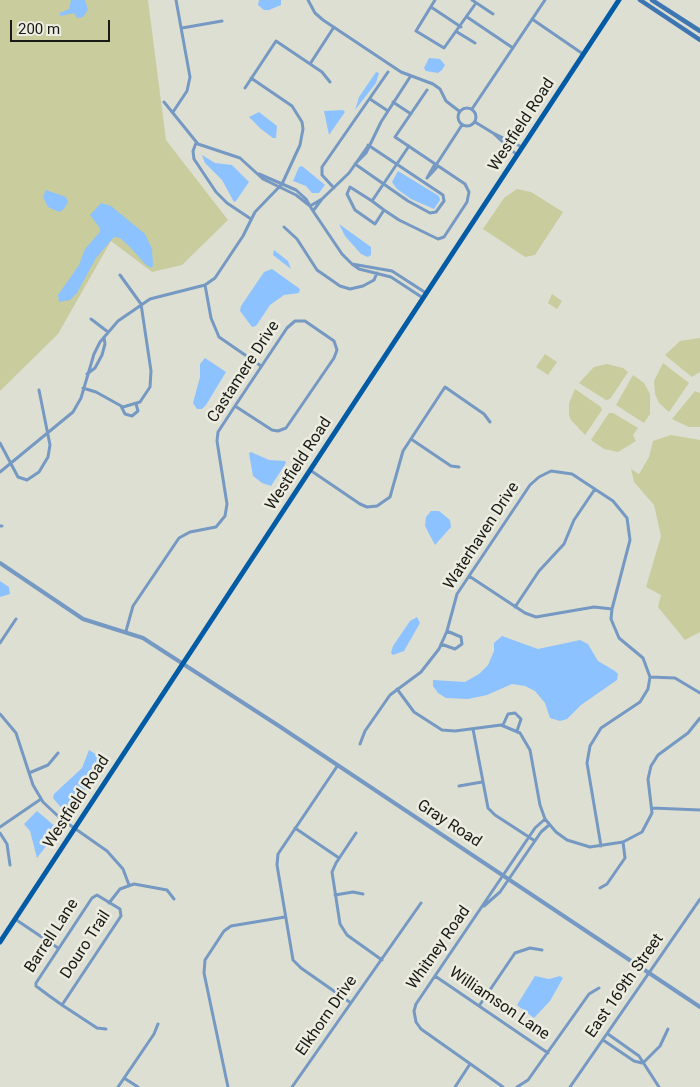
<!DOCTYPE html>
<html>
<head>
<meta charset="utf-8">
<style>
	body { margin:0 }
	#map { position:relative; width:700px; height:1087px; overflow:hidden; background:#dedfd3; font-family:Roboto,sans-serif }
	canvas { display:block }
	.scale { position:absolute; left:10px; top:20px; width:100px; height:22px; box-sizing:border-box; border:2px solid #191915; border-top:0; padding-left:6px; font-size:15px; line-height:18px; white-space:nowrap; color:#191915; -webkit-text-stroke:4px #ecede0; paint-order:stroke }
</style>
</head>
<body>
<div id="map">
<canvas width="700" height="1087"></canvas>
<div class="scale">200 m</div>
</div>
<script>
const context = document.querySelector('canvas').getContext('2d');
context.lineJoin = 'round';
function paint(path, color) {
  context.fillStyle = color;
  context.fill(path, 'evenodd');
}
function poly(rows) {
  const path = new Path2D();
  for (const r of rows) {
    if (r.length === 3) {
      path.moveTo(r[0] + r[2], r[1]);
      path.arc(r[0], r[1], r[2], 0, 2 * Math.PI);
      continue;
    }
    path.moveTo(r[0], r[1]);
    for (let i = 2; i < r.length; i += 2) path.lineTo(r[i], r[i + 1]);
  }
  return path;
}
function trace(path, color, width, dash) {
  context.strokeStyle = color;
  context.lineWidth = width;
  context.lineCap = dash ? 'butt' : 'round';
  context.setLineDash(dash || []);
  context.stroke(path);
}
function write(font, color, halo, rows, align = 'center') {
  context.font = font + ' Roboto,sans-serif';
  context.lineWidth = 5;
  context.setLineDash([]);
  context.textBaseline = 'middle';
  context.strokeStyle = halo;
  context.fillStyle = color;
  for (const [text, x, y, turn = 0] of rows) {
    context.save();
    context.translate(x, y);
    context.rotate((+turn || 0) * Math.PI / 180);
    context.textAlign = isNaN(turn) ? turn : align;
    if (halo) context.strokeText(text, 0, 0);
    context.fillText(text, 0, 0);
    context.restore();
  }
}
paint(poly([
	[0,0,148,0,166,140,228,220,182,265,152,272,111,241,58,334,0,391],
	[517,189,531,192,563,212,535,255,525,257,483,229,504,198],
	[552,294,562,301,557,309,548,303],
	[700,338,700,372,692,377,665,355,680,341],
	[545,354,557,362,548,375,536,367],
	[663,363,689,383,669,412,659,403,655,394,654,381],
	[607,364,623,368,628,372,610,399,606,400,579,383,594,367],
	[633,375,644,383,650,394,650,414,644,423,616,405],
	[575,389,601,407,602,410,585,435,571,420,569,415,569,403],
	[695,391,700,393,700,427,689,427,672,419],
	[609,413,613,413,638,428,633,435,636,441,618,452,604,449,591,440],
	[671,435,700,440,700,632,685,640,658,607,661,595,646,587,661,536,654,505,634,482,631,469,639,474,649,457,653,441]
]), '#c9cc9d');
paint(poly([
	[71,0,85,0,88,10,83,17,77,18,74,13,60,16,60,13,69,9],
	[259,0,281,0,281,5,269,10,264,10,258,5],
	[429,58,440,59,445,65,442,70,438,73,426,71,424,68],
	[376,72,379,73,376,83,355,110,359,97],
	[343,110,345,112,329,135,324,111],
	[259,112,277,126,276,138,273,138,261,129,249,117],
	[202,155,215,163,232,165,249,182,236,201,234,202,222,180,205,163],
	[302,166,325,185,319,193,312,193,306,186,293,181,299,167],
	[398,171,439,196,440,200,434,209,411,199,397,189,392,182],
	[46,190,66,197,68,202,64,209,59,212,48,207,43,197],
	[101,203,111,206,145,234,152,249,153,266,151,268,145,264,130,247,120,238,114,237,96,258,77,293,70,300,59,302,58,295,79,265,85,249,100,232,100,228,90,215],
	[339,224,371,247,371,255,368,257,361,254,345,236],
	[274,250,288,261,291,269,273,255],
	[272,269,300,289,299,293,284,295,270,305,256,326,252,327,240,311,241,306,264,272],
	[205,358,226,372,206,405,202,409,197,409,193,403,200,377,200,364],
	[251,452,269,460,285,461,286,463,271,486,262,483,253,476,249,453],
	[431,511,439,511,450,520,451,527,435,545,425,526,426,517],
	[0,581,9,587,10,594,0,597],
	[417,617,420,623,404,651,393,655,391,653,393,646,410,621],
	[502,636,538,649,580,640,588,644,598,661,615,671,618,674,617,680,581,705,567,719,560,721,550,718,545,703,535,691,525,686,512,684,487,695,468,699,446,698,438,693,433,686,433,680,465,682,479,674,488,665,494,651,494,643],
	[89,750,100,757,103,762,74,807,70,811,63,810,53,798,54,794,82,768],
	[37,811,57,828,56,833,37,858,30,831,24,824],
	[535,976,549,979,560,976,563,978,550,1001,534,1018,517,1005]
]), '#8cc2ff');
trace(poly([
	[308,0,315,13,323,20,401,72,433,84,440,89,446,101,459,111],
	[435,0,416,31,444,48,476,3],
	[472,0,493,14],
	[431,7,461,27],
	[467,17,513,48],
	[532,19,583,54],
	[182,28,222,21],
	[457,32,475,43],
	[310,64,334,27],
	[245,88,276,41,322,72,330,82],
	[370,99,388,111],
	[164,102,198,144,240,158,263,179,296,195,310,206,306,199,296,190,259,174],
	[393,102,411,114],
	[467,117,9],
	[472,109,545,0],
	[173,112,187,91,190,77,176,0],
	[475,122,493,133],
	[196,143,193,151,194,159,216,192,227,203,251,219],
	[517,155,493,133,522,147],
	[355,164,408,201,430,213,436,212,444,201,443,195,368,145],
	[355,164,366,153,381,122,410,77],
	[435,164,427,178,438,166],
	[436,165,462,125],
	[334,188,322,175,322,167,388,72],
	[322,199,349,173,368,146],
	[372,201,409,146],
	[384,210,375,224,355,210,347,194,350,187,372,201,384,210,399,220,438,239,444,237,467,202,469,192,465,184,395,137,427,90],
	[313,211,322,199,310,206,313,211,342,254,352,264],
	[284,227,297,239,317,270,340,286,350,289,363,286,374,280,377,273],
	[205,285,211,318,219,337,261,366],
	[423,298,391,277,359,269,352,264,392,271,426,293],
	[91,319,108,332],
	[87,374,95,368,102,355,105,344,104,337],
	[83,388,96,392,123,407,140,402,150,387,151,371,141,304,120,275],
	[121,406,125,414,132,416,138,411,136,404],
	[411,439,451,466,459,467],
	[0,443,18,477,27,480,39,472,48,457,50,445,39,390],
	[310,470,360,504,367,507,377,506,390,497,403,451,445,387,484,414,490,422],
	[0,472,73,412,81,398,94,354,100,342,118,321,150,299,205,285,215,278,243,236,255,212,282,184,300,145,303,129,302,122,292,106,251,78],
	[0,526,2,526],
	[469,576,525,613,536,617,594,607,612,609],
	[515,607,539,571,564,544,574,520,595,489],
	[126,631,133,606,179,538,190,532,216,527,225,516,227,504,217,441,218,432,235,406,287,328,295,321,305,321,334,341,337,350,334,358,286,428,278,431,272,430,235,406],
	[0,643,16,619],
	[441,644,455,649,462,644,461,637,447,631],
	[650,677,675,678,700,693],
	[397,689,414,712,442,730,455,731,501,725,520,733,530,750,540,805,545,819,556,832,567,840,590,847,623,842,642,832,652,813,648,779,651,766,658,755,688,733,700,718],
	[0,714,16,733,33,785,43,802,60,818,107,851,123,869,129,885],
	[503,725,508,714,515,713,521,719,517,731],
	[473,729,488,808,495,815,535,841],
	[360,744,365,731,390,695,421,672,439,649,447,631,457,594,530,485,539,477,551,471,572,474,613,501,627,518,630,540,612,609,611,619,619,638,643,658,650,677,648,689,640,702,601,728,590,746,587,763,601,846],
	[338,765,278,854,277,865,293,960,301,968,351,1003],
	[29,773,48,765,58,753],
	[459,786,482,782],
	[652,808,700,810],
	[0,827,41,799],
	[295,828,339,858],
	[0,833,7,844,10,865],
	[356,833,336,863,332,872,340,924,347,935,382,960],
	[600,888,607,884,625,858,623,842],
	[335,895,353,892,363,894],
	[109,903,120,889,134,884,167,890,174,899],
	[484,906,500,892,541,832,549,825],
	[15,919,58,948],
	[435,976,548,1053],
	[62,1005,121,916,120,909,97,895,92,898,36,983,36,986,48,995,62,1005,97,1028,106,1029],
	[479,1006,515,953,530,948,542,950],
	[608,1034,639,1056,659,1087],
	[603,1040,634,1061,642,1063],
	[643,1063,660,1046,668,1029],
	[124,1078,138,1087],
	[118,1087,154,1034,158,1024],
	[228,1087,204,973,205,960,224,931,231,926,285,917],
	[292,1087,421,903],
	[455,1087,470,1064],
	[503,1087,421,1029,416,1022,414,1011,416,1004,535,828,545,819],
	[517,1087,528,1080,589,994,599,988],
	[570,1087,700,899]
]), '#7599c2', 3);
trace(poly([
	[0,563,83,619,143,638,279,726,700,1007]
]), '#7599c2', 4);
trace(poly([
	[640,0,700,40],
	[652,0,700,31]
]), '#3e76b2', 4.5);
trace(poly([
	[0,942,619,0]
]), '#025ba5', 5);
write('16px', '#191915', '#ecede0', [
	["Westfield Road",522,125,-57],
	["Castamere Drive",244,372,-57],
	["Westfield Road",299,464,-57],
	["Waterhaven Drive",482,536,-57],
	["Westfield Road",77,802,-57],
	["Gray Road",449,824,33],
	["Barrell Lane",52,936,-57],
	["Douro Trail",86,945,-57],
	["Whitney Road",439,948,-55],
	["East 169th Street",625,986,-55],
	["Williamson Lane",499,1004,34],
	["Elkhorn Drive",327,1016,-55]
]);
</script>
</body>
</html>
